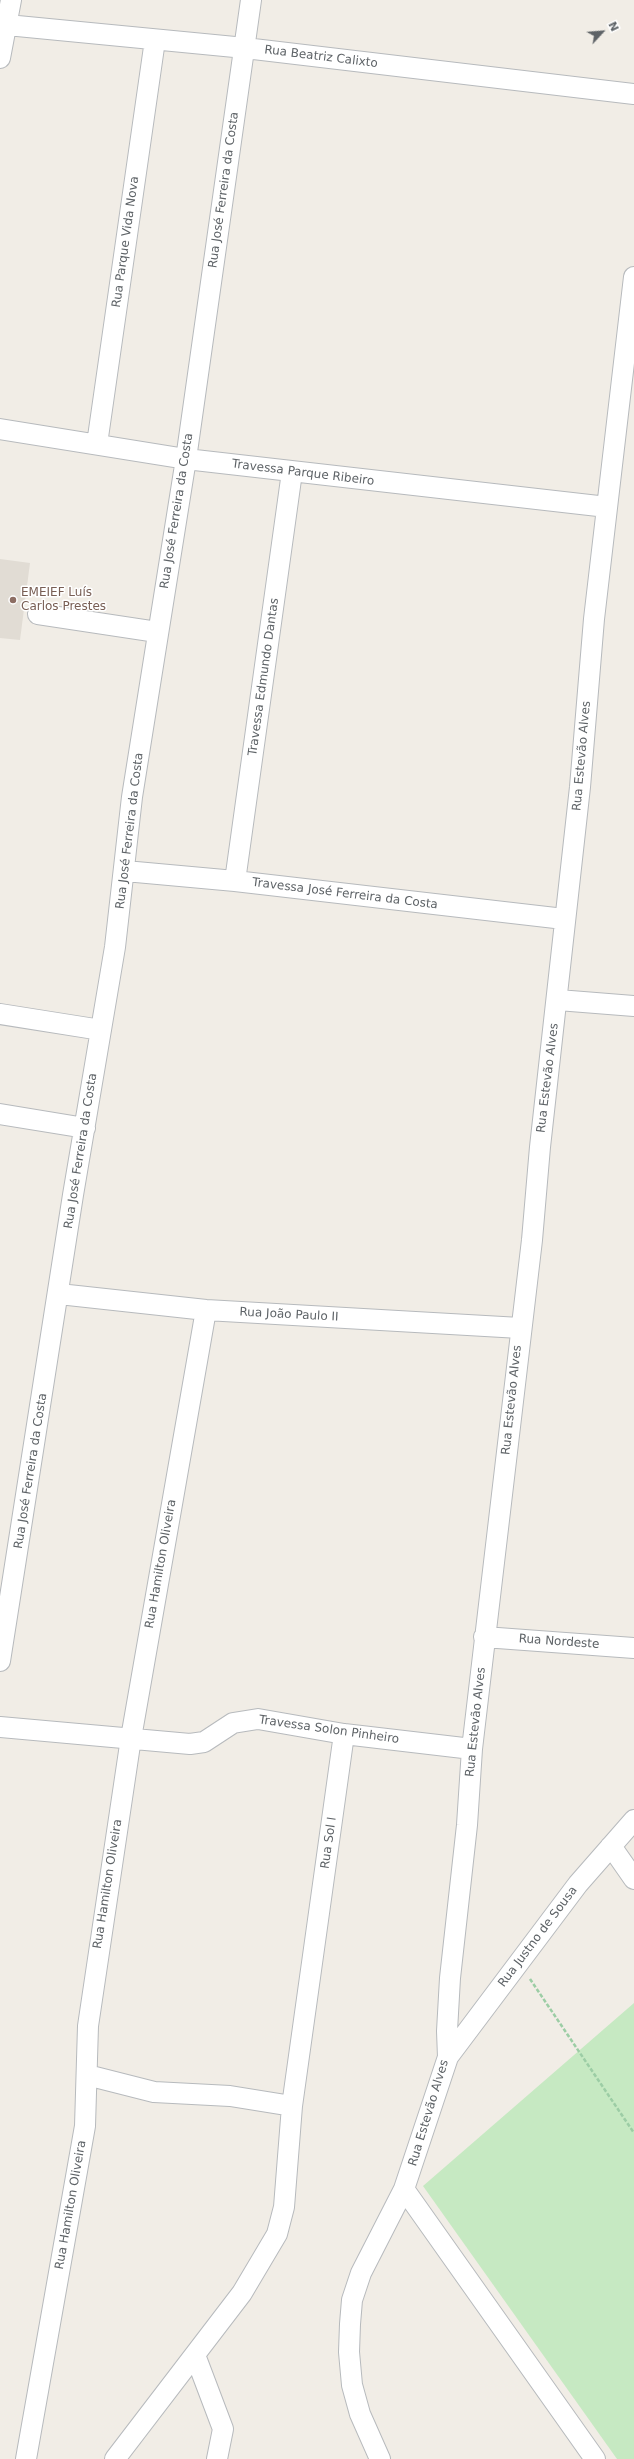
<!DOCTYPE html>
<html>
<head>
<meta charset="utf-8">
<style>
	body { margin:0 }
	#map { position:relative; width:634px; height:2459px; overflow:hidden; background:#f1ede6; font-family:"DejaVu Sans",sans-serif }
	canvas { display:block }
	.north { position:absolute; left:582px; top:12px; width:40px; height:40px; -webkit-text-stroke:3px #fff; paint-order:stroke; rotate:64deg; font-size:11px; font-weight:700; line-height:16px; text-align:center; color:#5e6367 }
	.north::after { content:''; display:block; margin:auto; width:14px; height:18px; background:#5e6367; clip-path:polygon(50% 0,100% 100%,50% 72%,0 100%) }
</style>
</head>
<body>
<div id="map">
<canvas width="634" height="2459"></canvas>
<div class="north">N</div>
</div>
<script>
const context = document.querySelector('canvas').getContext('2d');
context.lineJoin = 'round';
function paint(path, color) {
  context.fillStyle = color;
  context.fill(path, 'evenodd');
}
function poly(rows) {
  const path = new Path2D();
  for (const r of rows) {
    path.moveTo(r[0], r[1]);
    for (let i = 2; i < r.length; i += 2) path.lineTo(r[i], r[i + 1]);
  }
  return path;
}
function trace(path, color, width, dash) {
  context.strokeStyle = color;
  context.lineWidth = width;
  context.lineCap = dash ? 'butt' : 'round';
  context.setLineDash(dash || []);
  context.stroke(path);
}
function write(font, color, halo, rows, align = 'center') {
  context.font = font + ' "DejaVu Sans",sans-serif';
  context.lineWidth = 3;
  context.setLineDash([]);
  context.textBaseline = 'middle';
  context.strokeStyle = halo;
  context.fillStyle = color;
  for (const [text, x, y, turn = 0] of rows) {
    context.save();
    context.translate(x, y);
    context.rotate((+turn || 0) * Math.PI / 180);
    context.textAlign = isNaN(turn) ? turn : align;
    if (halo) context.strokeText(text, 0, 0);
    context.fillText(text, 0, 0);
    context.restore();
  }
}
paint(poly([
	[0,559,30,563,20,640,0,638]
]), '#e1dcd4');
paint(poly([
	[634,2003,634,2459,617,2459,423,2186]
]), '#c6e9c2');
const street = poly([
	[7,25,245,48,634,94],
	[0,58,11,0],
	[0,429,186,459,607,507],
	[97,444,155,40],
	[38,614,157,632],
	[125,871,235,881,564,919],
	[235,881,292,472],
	[558,1000,634,1006],
	[0,1014,101,1030],
	[0,1114,85,1128],
	[59,1294,206,1310,520,1328],
	[484,1637,634,1648],
	[0,1661,73,1195,115,947,132,797,186,459,251,0],
	[0,1727,190,1744,204,1742,233,1723,258,1719,344,1734,472,1749],
	[611,1846,634,1879],
	[448,2057,578,1884,634,1820],
	[87,2075,154,2092,230,2096,292,2106],
	[195,2355,223,2429,217,2459],
	[26,2459,85,2126,88,2026,131,1738,206,1310],
	[115,2459,242,2293,277,2234,284,2207,292,2106,344,1734],
	[380,2459,360,2414,352,2385,349,2352,350,2324,352,2300,361,2273,404,2189],
	[595,2459,404,2189,448,2057,447,2031,450,1978,467,1825,472,1749,532,1240,540,1147,580,787,594,619,634,277]
]);
trace(street, '#b7babd', 22);
trace(poly([
	[530,1979,634,2133]
]), '#9ccda5', 2.5, [4, 2]);
trace(street, '#fff', 20);
for (const [x, y, r, color] of [
	[13,600,4,"#8d6e63"]
]) {
  const dot = new Path2D();
  dot.arc(x, y, r, 0, 2 * Math.PI);
  context.fillStyle = color;
  context.fill(dot);
  trace(dot, '#fff', 1.5);
}
write('12px', '#5e6367', '#fff', [
	["Rua Beatriz Calixto",321,57,7],
	["Rua José Ferreira da Costa",224,190,-82],
	["Rua Parque Vida Nova",126,242,-82],
	["Travessa Parque Ribeiro",303,473,7],
	["Rua José Ferreira da Costa",177,511,-81],
	["Travessa Edmundo Dantas",264,677,-82],
	["Rua Estevão Alves",582,756,-85],
	["Rua José Ferreira da Costa",130,831,-83],
	["Travessa José Ferreira da Costa",345,894,7],
	["Rua Estevão Alves",548,1078,-83],
	["Rua José Ferreira da Costa",81,1151,-81],
	["Rua João Paulo II",289,1315,3],
	["Rua Estevão Alves",512,1400,-84],
	["Rua José Ferreira da Costa",31,1471,-81],
	["Rua Hamilton Oliveira",161,1564,-80],
	["Rua Nordeste",559,1642,4],
	["Rua Estevão Alves",476,1722,-84],
	["Travessa Solon Pinheiro",329,1730,8],
	["Rua Sol I",329,1843,-82],
	["Rua Hamilton Oliveira",108,1884,-81],
	["Rua Justno de Sousa",538,1937,-53],
	["Rua Estevão Alves",429,2113,-73],
	["Rua Hamilton Oliveira",71,2205,-80]
]);
write('12px', '#785e54', '#fff', [
	["EMEIEF Luís",21,593],
	["Carlos Prestes",21,607]
], 'left');
</script>
</body>
</html>
